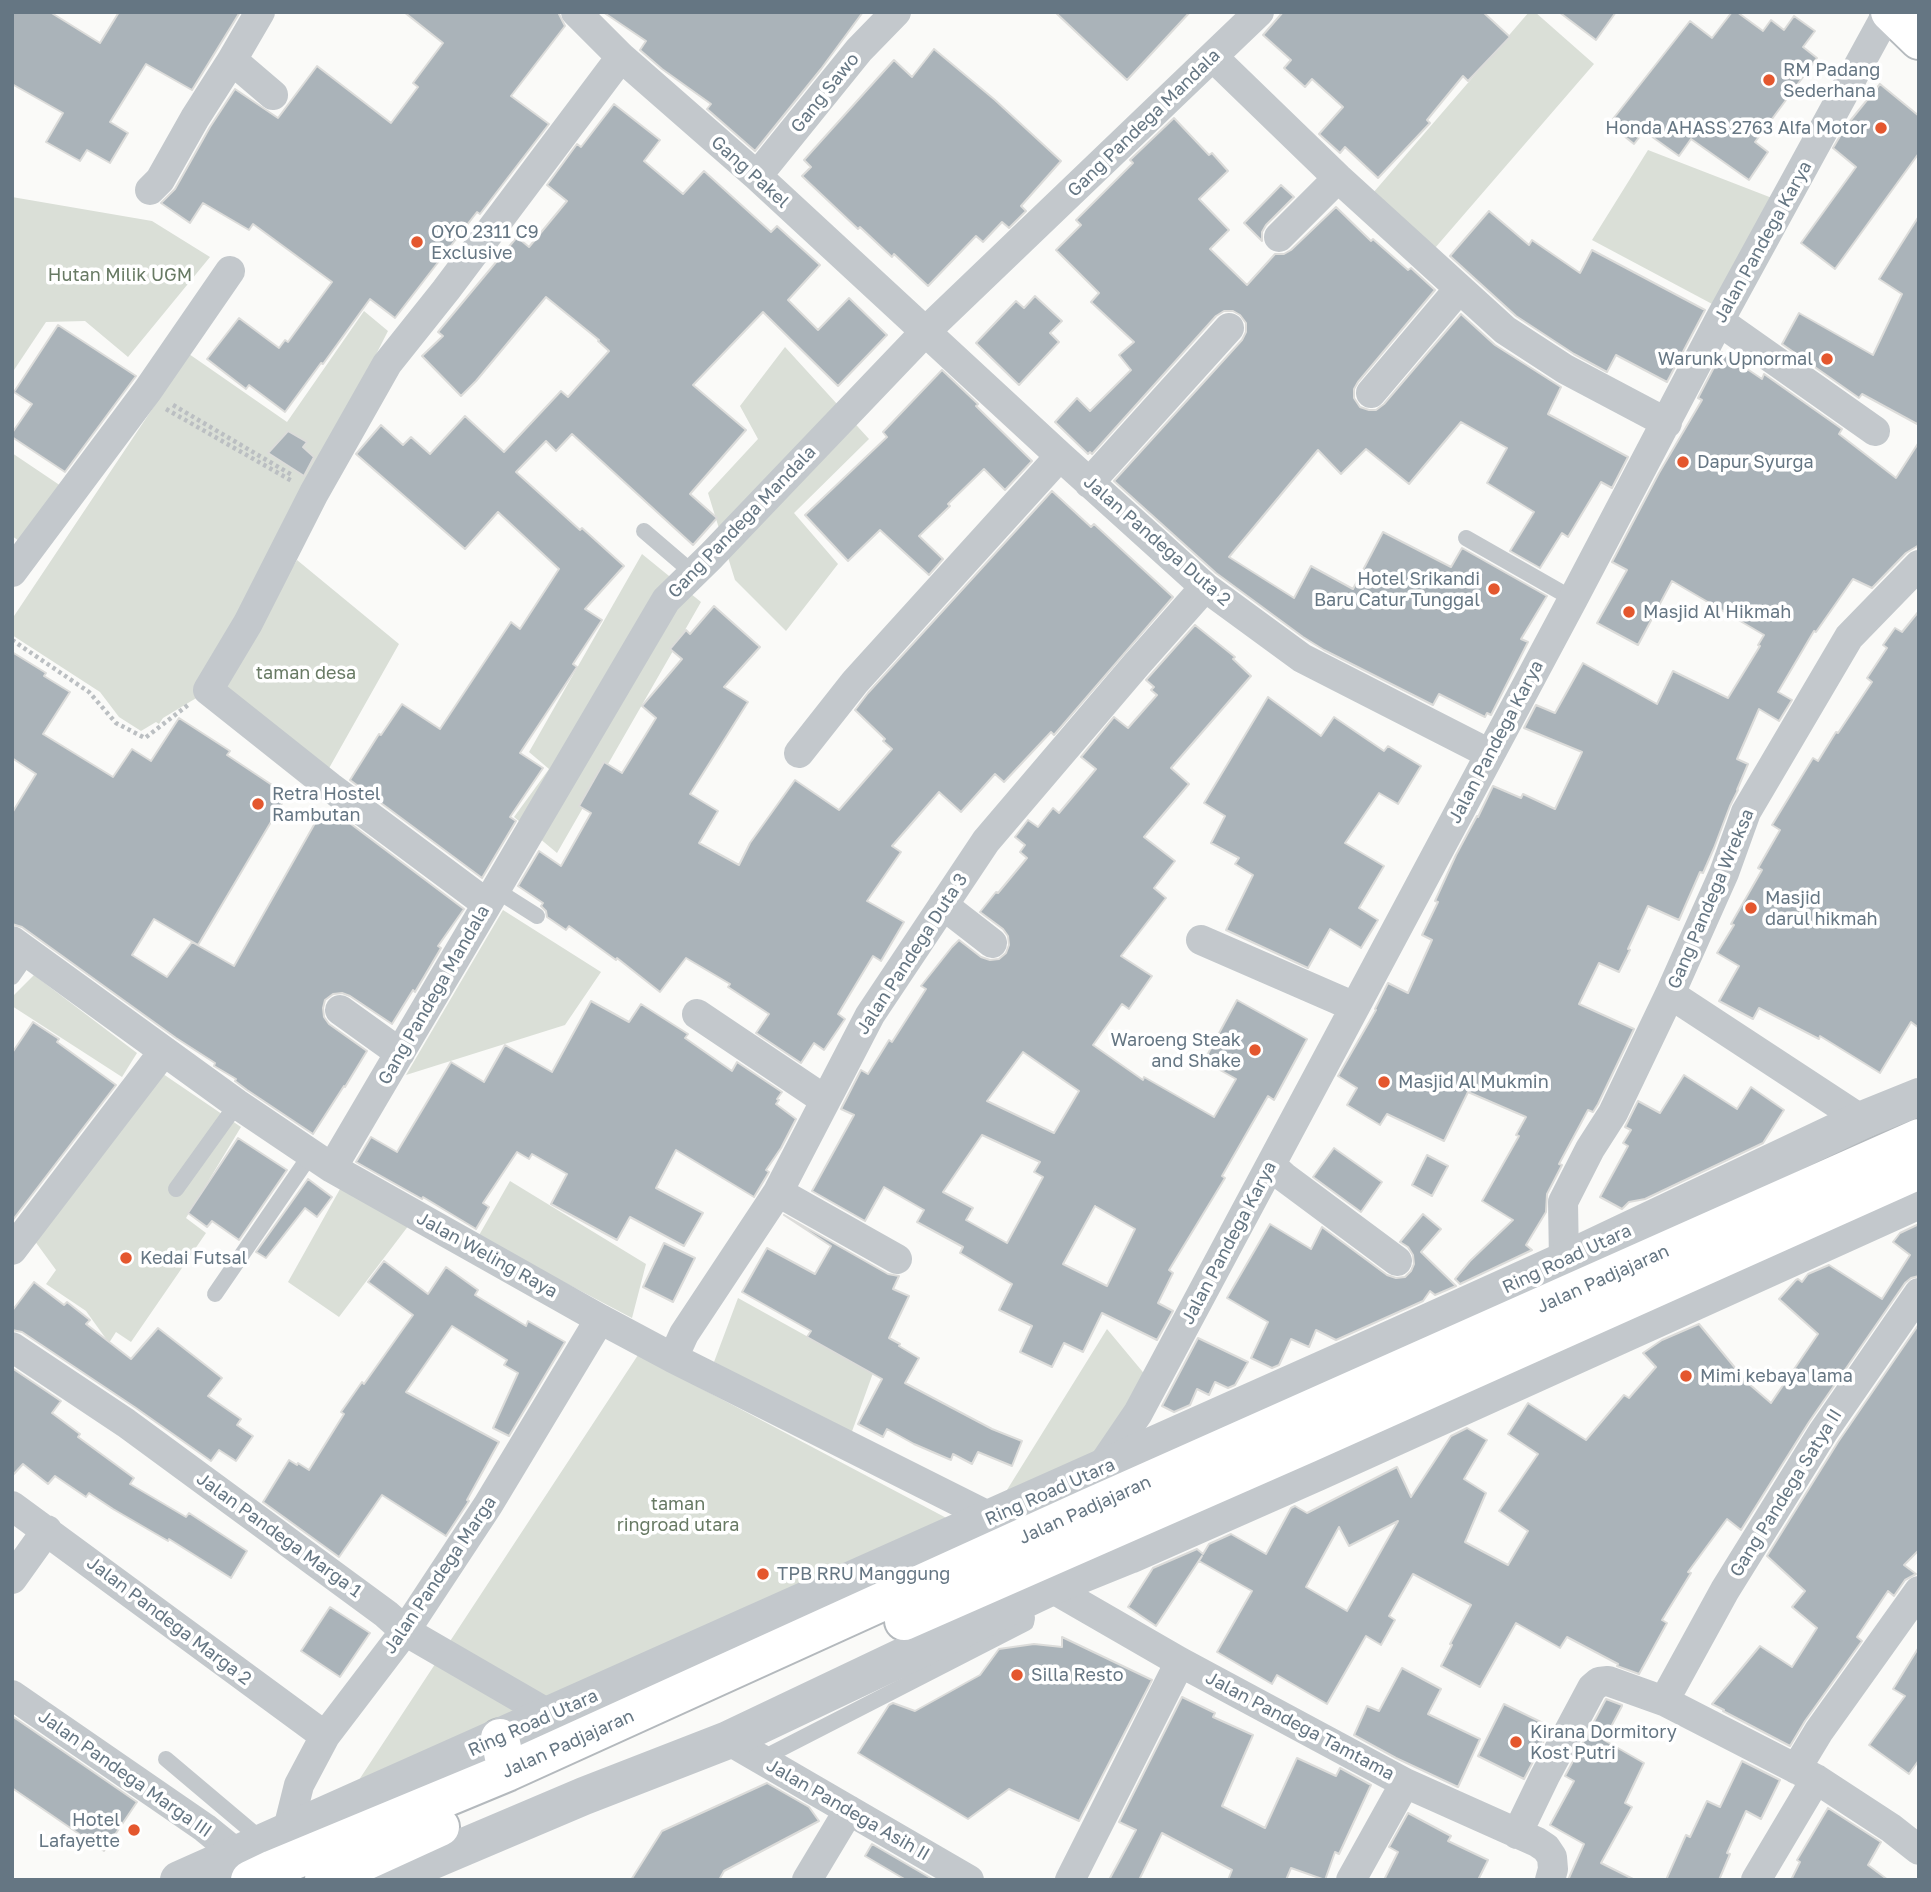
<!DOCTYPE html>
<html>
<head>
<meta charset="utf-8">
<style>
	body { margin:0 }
	#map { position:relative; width:1931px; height:1892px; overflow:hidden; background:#fafaf8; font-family:"Golos Text",sans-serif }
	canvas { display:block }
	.frame { position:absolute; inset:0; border:14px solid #657683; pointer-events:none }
</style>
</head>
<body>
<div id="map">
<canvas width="1931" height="1892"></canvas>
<div class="frame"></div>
</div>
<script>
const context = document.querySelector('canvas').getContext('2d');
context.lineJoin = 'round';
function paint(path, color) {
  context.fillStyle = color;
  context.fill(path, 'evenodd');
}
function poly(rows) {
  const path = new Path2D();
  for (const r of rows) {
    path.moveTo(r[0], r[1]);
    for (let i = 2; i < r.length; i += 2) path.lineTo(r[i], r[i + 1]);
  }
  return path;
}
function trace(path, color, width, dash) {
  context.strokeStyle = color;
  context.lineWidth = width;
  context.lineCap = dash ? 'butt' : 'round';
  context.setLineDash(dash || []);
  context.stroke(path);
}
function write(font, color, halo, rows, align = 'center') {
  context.font = font + ' "Golos Text",sans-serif';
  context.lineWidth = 7;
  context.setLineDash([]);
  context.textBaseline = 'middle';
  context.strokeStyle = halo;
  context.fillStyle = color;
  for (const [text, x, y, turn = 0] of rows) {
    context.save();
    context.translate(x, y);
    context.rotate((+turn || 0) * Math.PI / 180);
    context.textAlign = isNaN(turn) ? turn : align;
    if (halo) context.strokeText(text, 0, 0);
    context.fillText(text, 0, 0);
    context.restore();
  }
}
paint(poly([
	[1529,12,1535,12,1594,64,1435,248,1373,193],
	[1648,150,1772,198,1714,305,1592,240],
	[12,197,152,221,210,257,128,357,85,321,46,322,12,373],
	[364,311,388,331,203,694,163,718,159,724,156,722,141,731,119,717,100,692,12,635,12,619,189,354,287,422],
	[785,347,869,439,794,513,838,564,786,631,735,580,708,493,758,439,740,406],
	[12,453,61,486,25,545,12,536],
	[642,554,701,602,557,853,514,817,549,769,529,752],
	[297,560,399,644,328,770,216,692],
	[503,910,601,972,565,1025,406,1075],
	[34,975,137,1053,122,1077,12,1006,12,997],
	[144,1061,241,1127,186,1218,206,1233,131,1342,116,1332,109,1343,86,1311,46,1284,56,1270,26,1229],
	[510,1181,646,1264,632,1318,478,1237],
	[340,1189,409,1225,339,1317,288,1282],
	[738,1298,873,1373,850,1437,714,1362],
	[1107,1329,1147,1377,1106,1455,997,1506],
	[638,1355,954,1522,353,1789]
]), '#dadfd7');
const building = poly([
	[12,12,50,12,100,43,119,12,240,12,192,90,146,64,110,122,128,133,110,163,87,150,80,161,46,142,63,113,12,84,12,12],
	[404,12,558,12,565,26,511,96,549,124,480,214,477,212,395,318,370,299,323,364,321,363,285,412,249,385,246,389,207,359,239,318,279,348,285,340,288,342,332,282,253,224,249,230,203,203,190,223,161,203,175,189,210,127,235,89,278,118,317,66,391,123,418,87,413,83,443,43,404,12],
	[603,12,863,12,821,69,755,151,707,109,711,104,662,69,640,50,646,41,603,12],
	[1055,12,1190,12,1127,80,1055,12],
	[1283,12,1483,12,1510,37,1468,81,1463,76,1427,120,1430,123,1378,178,1345,147,1340,153,1319,134,1343,107,1312,79,1305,87,1284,68,1291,60,1263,35,1283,12],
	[1559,12,1616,12,1596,40,1559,12],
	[1732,12,1737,12,1763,31,1771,20,1784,30,1794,16,1815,31,1803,47,1817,58,1755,142,1768,152,1749,180,1691,139,1679,156,1644,131,1634,144,1609,124,1690,21,1712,38,1732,12],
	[934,49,995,100,1061,161,1021,206,1026,211,1009,228,1002,222,983,242,976,236,928,286,894,254,892,257,860,227,858,229,802,176,811,167,804,160,894,60,912,77,934,49],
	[1880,84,1919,116,1919,153,1835,269,1801,243,1856,167,1833,148,1846,126,1880,84],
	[614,104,660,140,644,161,683,194,704,171,771,232,777,226,820,265,788,300,818,330,849,298,887,335,838,386,763,312,693,385,746,430,690,494,717,518,693,545,572,434,556,451,546,441,516,472,580,530,582,528,624,566,585,609,602,620,573,664,577,667,520,753,543,768,510,817,516,821,482,878,350,780,379,734,381,735,402,704,440,729,511,622,520,629,559,569,498,512,465,549,356,454,381,425,403,445,411,437,430,454,465,416,504,452,561,391,568,397,609,351,598,341,599,340,546,297,476,381,461,396,422,356,443,336,438,332,517,237,529,247,567,201,547,185,577,144,581,147,614,104],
	[1174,118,1209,155,1212,153,1228,171,1199,199,1229,230,1210,249,1247,285,1275,254,1284,254,1291,250,1336,207,1371,241,1373,239,1408,270,1411,268,1435,290,1358,382,1354,389,1354,398,1360,407,1369,410,1376,410,1384,404,1461,314,1495,345,1561,387,1548,414,1628,457,1612,488,1601,482,1568,537,1562,533,1540,568,1510,551,1534,512,1487,483,1507,448,1461,422,1409,484,1366,449,1341,474,1318,450,1229,557,1294,598,1311,566,1353,589,1383,532,1451,567,1462,548,1547,596,1521,639,1528,642,1491,715,1487,713,1485,717,1439,694,1433,705,1324,650,1303,637,1216,573,1114,481,1242,340,1246,332,1246,323,1240,315,1233,311,1224,311,1216,316,1092,454,1090,452,1088,454,1055,422,1077,398,1090,411,1131,370,1119,355,1134,342,1091,302,1099,293,1056,250,1081,225,1076,220,1133,163,1130,160,1174,118],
	[1281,185,1294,197,1266,225,1262,232,1262,241,1244,223,1281,185],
	[1489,211,1529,245,1532,240,1580,273,1592,250,1705,310,1667,382,1616,355,1607,372,1574,354,1516,316,1450,256,1489,211],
	[1919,216,1919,425,1862,394,1859,398,1782,344,1799,313,1873,355,1902,294,1879,279,1919,216],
	[1035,296,1062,321,1050,333,1059,342,1019,385,976,343,1016,301,1024,308,1035,296],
	[58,325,136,376,65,472,12,437,12,433,32,404,14,392,58,325],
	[1722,352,1762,379,1764,374,1842,429,1839,434,1896,478,1919,442,1919,545,1906,553,1872,588,1853,579,1816,632,1814,631,1778,692,1792,700,1779,721,1759,709,1737,759,1748,764,1737,790,1738,790,1730,806,1714,848,1703,873,1700,872,1679,920,1648,906,1628,949,1630,950,1619,972,1599,963,1579,1004,1634,1029,1598,1104,1593,1112,1588,1110,1559,1164,1562,1165,1547,1194,1546,1212,1526,1245,1532,1250,1460,1284,1455,1279,1470,1261,1513,1220,1482,1201,1519,1136,1516,1135,1526,1117,1468,1092,1444,1141,1387,1114,1380,1125,1347,1105,1357,1088,1338,1076,1376,1010,1375,1009,1388,983,1408,993,1432,940,1422,935,1438,902,1435,901,1456,855,1477,816,1478,817,1493,786,1521,798,1523,794,1555,809,1582,752,1524,728,1536,705,1555,713,1583,663,1657,704,1673,671,1728,698,1760,646,1758,645,1764,635,1672,581,1638,645,1597,623,1627,570,1612,562,1659,473,1702,400,1698,398,1722,352],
	[942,370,978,404,976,406,1032,461,1005,490,984,469,948,504,950,506,919,536,943,559,929,575,880,530,848,561,805,515,887,437,883,432,942,370],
	[288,431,307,442,303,447,314,457,304,476,268,453,288,431],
	[1052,491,1091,527,1094,524,1173,597,1054,735,1051,732,1004,782,995,774,961,812,939,792,892,846,901,852,867,901,904,922,881,961,873,956,838,1014,845,1019,824,1050,814,1043,801,1063,756,1033,769,1014,728,987,730,984,686,958,660,992,617,958,616,960,569,926,566,930,547,917,546,911,541,906,543,903,518,886,539,851,561,866,591,813,579,806,604,762,622,773,656,718,642,706,682,659,670,649,686,630,690,634,714,606,760,647,724,687,748,702,690,794,718,811,699,843,739,865,750,843,795,780,839,810,892,749,883,741,885,739,855,710,868,693,1052,491],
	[1919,611,1919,1028,1911,1022,1880,1073,1820,1036,1819,1039,1759,1008,1753,1019,1719,1001,1739,966,1717,953,1734,925,1731,924,1762,870,1758,868,1780,830,1772,825,1813,758,1818,761,1836,732,1838,733,1872,682,1867,678,1887,648,1883,645,1895,628,1902,632,1919,611],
	[1195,625,1235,657,1233,659,1251,676,1171,768,1189,784,1144,837,1175,861,1154,888,1166,898,1121,956,1152,976,1129,1009,1122,1004,1093,1045,1143,1080,1144,1077,1214,1117,1236,1079,1204,1061,1237,1000,1307,1039,1274,1100,1268,1096,1222,1176,1225,1178,1169,1270,1173,1273,1158,1303,1173,1311,1157,1340,1102,1313,1083,1352,1064,1343,1052,1367,1020,1352,1032,1326,999,1310,1012,1284,960,1253,963,1247,917,1222,924,1210,884,1187,865,1221,812,1191,854,1115,841,1109,861,1070,868,1074,889,1040,892,1042,926,989,921,986,952,947,959,940,981,957,990,960,999,959,1006,953,1009,945,1008,936,1003,929,980,912,996,892,998,893,1027,858,1020,852,1025,845,1015,837,1028,820,1038,827,1053,808,1059,813,1096,769,1081,757,1114,717,1128,728,1157,695,1151,690,1154,687,1146,680,1195,625],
	[1023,1052,1079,1091,1054,1133,987,1101,1023,1052],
	[982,1135,1040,1162,1034,1172,1043,1177,1007,1243,966,1220,973,1208,943,1192,982,1135],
	[1095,1206,1135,1229,1107,1286,1063,1264,1095,1206],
	[12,652,46,673,44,676,70,692,43,734,113,777,132,749,151,761,179,718,230,751,227,755,287,795,198,945,154,919,132,955,167,977,192,942,234,966,323,809,329,813,331,809,464,909,438,946,441,948,415,992,413,990,392,1024,350,996,342,993,333,994,325,1000,323,1008,324,1017,329,1024,367,1051,345,1087,344,1086,313,1134,247,1090,235,1081,236,1079,214,1066,215,1063,176,1038,22,927,12,924,12,813,36,774,12,758,12,652],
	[1268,697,1321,736,1334,717,1384,751,1388,746,1421,766,1398,804,1379,793,1345,843,1384,866,1359,908,1378,920,1361,948,1330,929,1308,968,1226,930,1253,875,1235,864,1239,858,1211,843,1225,816,1204,803,1268,697],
	[591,1001,629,1022,641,1004,688,1034,685,1038,732,1071,737,1062,782,1092,777,1099,779,1100,776,1104,796,1119,781,1148,766,1170,769,1172,754,1197,676,1150,656,1188,703,1213,684,1246,630,1217,617,1240,551,1204,567,1174,532,1154,529,1159,517,1152,483,1203,489,1207,476,1229,423,1197,422,1199,356,1162,371,1137,397,1152,451,1062,484,1082,505,1045,552,1072,591,1001],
	[33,1022,59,1039,57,1042,116,1085,12,1221,12,1053,33,1022],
	[1684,1075,1737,1109,1751,1087,1784,1110,1763,1143,1645,1199,1629,1202,1622,1209,1600,1197,1628,1146,1623,1143,1631,1130,1625,1127,1638,1101,1660,1113,1684,1075],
	[238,1138,287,1170,239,1240,212,1221,207,1227,188,1213,238,1138],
	[1334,1148,1382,1182,1361,1212,1313,1177,1334,1148],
	[1427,1155,1448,1166,1432,1196,1412,1185,1427,1155],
	[308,1179,332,1197,317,1217,305,1208,266,1258,256,1252,308,1179],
	[1423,1214,1441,1229,1421,1252,1456,1286,1435,1295,1430,1291,1423,1301,1336,1340,1316,1330,1309,1347,1291,1339,1279,1365,1272,1368,1251,1358,1268,1322,1227,1298,1270,1224,1311,1249,1322,1227,1387,1275,1396,1278,1405,1277,1411,1271,1414,1264,1413,1255,1408,1247,1400,1242,1423,1214],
	[784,1215,888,1274,899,1276,893,1289,909,1296,889,1338,900,1344,899,1346,919,1358,905,1383,992,1429,1022,1441,1012,1466,978,1452,972,1464,953,1454,951,1460,914,1444,887,1429,883,1437,858,1424,882,1379,807,1337,811,1331,742,1292,767,1248,815,1274,831,1246,784,1215],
	[1919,1224,1919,1276,1911,1278,1905,1283,1809,1422,1741,1530,1727,1519,1688,1572,1691,1573,1662,1620,1667,1623,1639,1674,1617,1666,1618,1664,1567,1637,1560,1648,1516,1623,1480,1687,1441,1666,1452,1645,1450,1644,1471,1605,1413,1574,1389,1616,1395,1620,1381,1645,1366,1636,1327,1704,1277,1675,1272,1684,1217,1652,1252,1591,1199,1561,1202,1556,1156,1626,1128,1607,1153,1568,1197,1549,1203,1554,1209,1544,1231,1534,1266,1554,1291,1508,1295,1506,1307,1513,1397,1467,1411,1497,1451,1436,1467,1428,1487,1440,1464,1479,1486,1493,1465,1542,1508,1565,1528,1531,1499,1511,1538,1454,1508,1434,1528,1403,1586,1440,1624,1395,1629,1398,1656,1367,1643,1353,1662,1340,1699,1324,1736,1369,1734,1371,1771,1403,1818,1334,1779,1299,1796,1280,1798,1279,1802,1282,1808,1274,1829,1265,1882,1299,1910,1255,1893,1242,1900,1233,1919,1224],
	[1398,1521,1347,1611,1306,1587,1339,1527,1349,1546,1398,1521],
	[664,1243,695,1258,673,1302,643,1287,664,1243],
	[384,1261,428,1294,446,1267,478,1290,475,1295,526,1326,528,1321,565,1342,509,1436,493,1428,518,1373,504,1365,507,1360,452,1326,406,1392,499,1442,467,1500,469,1501,446,1536,382,1495,339,1557,263,1502,289,1460,297,1465,298,1463,309,1470,344,1414,341,1412,362,1382,364,1384,413,1315,368,1282,384,1261],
	[34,1282,64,1305,67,1302,90,1320,86,1324,131,1359,158,1328,222,1378,208,1396,241,1419,237,1425,253,1436,236,1461,219,1450,211,1461,136,1408,22,1332,12,1330,12,1311,34,1282],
	[1919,1324,1919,1550,1904,1565,1916,1574,1905,1580,1894,1596,1888,1591,1857,1637,1862,1641,1805,1721,1790,1746,1723,1711,1724,1710,1712,1704,1760,1646,1792,1667,1817,1628,1792,1607,1805,1591,1767,1556,1838,1442,1919,1324],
	[1198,1338,1248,1362,1235,1385,1228,1388,1215,1382,1209,1395,1197,1389,1190,1405,1174,1412,1162,1406,1198,1338],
	[12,1368,61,1401,52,1413,80,1434,78,1437,134,1478,130,1484,186,1517,189,1513,247,1551,231,1578,169,1539,168,1541,113,1509,89,1493,86,1497,55,1476,48,1484,23,1464,12,1476,12,1368],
	[330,1607,370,1633,340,1677,301,1651,330,1607],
	[1062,1637,1152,1680,1079,1821,1009,1789,968,1819,858,1753,889,1705,893,1703,915,1711,980,1675,999,1649,1034,1644,1062,1647,1062,1637],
	[1919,1647,1919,1760,1909,1774,1869,1745,1905,1696,1893,1689,1919,1647],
	[1402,1668,1441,1689,1428,1714,1480,1739,1458,1787,1396,1758,1354,1735,1367,1706,1379,1711,1402,1668],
	[1182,1697,1215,1713,1213,1717,1253,1735,1222,1806,1265,1828,1297,1758,1336,1776,1340,1768,1371,1785,1339,1854,1335,1852,1325,1880,1291,1868,1286,1880,1228,1880,1232,1870,1162,1833,1139,1880,1109,1880,1136,1830,1119,1822,1182,1697],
	[1606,1699,1622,1705,1622,1706,1604,1740,1644,1763,1625,1803,1632,1807,1601,1863,1635,1880,1568,1880,1584,1844,1550,1825,1574,1781,1565,1776,1606,1699],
	[1504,1704,1551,1727,1524,1779,1478,1756,1504,1704],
	[12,1716,137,1802,104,1851,12,1788,12,1716],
	[1742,1761,1780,1780,1761,1819,1746,1811,1727,1853,1730,1854,1719,1880,1666,1880,1686,1835,1690,1837,1707,1801,1720,1807,1742,1761],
	[767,1783,809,1807,819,1821,724,1871,719,1880,631,1880,662,1831,767,1783],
	[1828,1808,1881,1842,1868,1865,1888,1880,1791,1880,1800,1862,1797,1860,1828,1808],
	[1408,1813,1451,1836,1448,1841,1488,1860,1478,1880,1384,1880,1398,1852,1389,1847,1408,1813],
	[872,1844,934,1880,906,1880,865,1856,872,1844]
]);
paint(building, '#aab3b9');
trace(building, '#dcdcda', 2);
const primary = poly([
	[1890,12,1919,40]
]);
const trunk = poly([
	[904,1621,1307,1444,1919,1170],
	[500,1738,507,1772],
	[250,1880,273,1869,507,1772,1088,1508,1919,1138],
	[324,1880,440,1827]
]);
trace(primary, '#b5babe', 42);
trace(trunk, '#b4b9bd', 42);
trace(poly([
	[173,405,292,475],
	[166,409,292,481],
	[12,640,89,692,116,723,145,738,188,705]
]), '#bbbfc2', 4.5, [3.5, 3.5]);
trace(poly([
	[644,531,693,573],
	[1466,538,1573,599],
	[496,890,537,916],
	[12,977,28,954],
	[176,1189,237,1104],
	[215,1294,311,1154],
	[166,1759,262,1840],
	[761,1759,1026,1623,1027,1618,1019,1602]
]), '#c3c8cc', 16);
trace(poly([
	[260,12,232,60,273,95],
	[576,12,621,57,757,176,1060,456,1205,587,1302,658,1490,754],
	[1213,57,1338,178,1505,330,1565,369,1667,423],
	[757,176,859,50,896,12],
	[150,190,160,180,195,118,232,60],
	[1279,237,1338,178],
	[1719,321,1875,431],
	[1371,393,1459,289],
	[1089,483,1229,328],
	[12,572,148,390,230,271],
	[799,753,855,682,1060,456],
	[487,904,330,787,208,690,248,623,314,493,387,364,446,290,621,57],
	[943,905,992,943],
	[1201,940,1355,1007],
	[12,941,237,1104,332,1168,600,1319,673,1358,992,1518],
	[1670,994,1862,1120],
	[340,1010,400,1053],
	[697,1014,825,1100],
	[1271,1165,1284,1177,1397,1261],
	[332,1168,666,600,711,556,925,332,1259,12],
	[778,1192,897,1259],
	[12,1250,164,1051],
	[1564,1261,1563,1202,1590,1149,1613,1113,1670,994,1724,873,1746,812,1849,637,1919,565],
	[12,1347,126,1423,386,1614,405,1631,550,1715],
	[673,1358,684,1334,778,1192,870,1015,986,841,1136,665,1205,587],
	[1100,1469,1138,1413,1573,599,1719,321,1888,12],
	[12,1506,325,1736],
	[12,1579,47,1530],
	[1050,1587,1180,1662,1405,1783,1537,1842,1546,1848,1552,1857,1553,1869,1550,1880],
	[12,1695,205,1828,237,1854],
	[1664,1701,1725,1590,1823,1432,1919,1293],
	[728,1740,969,1880],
	[1796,1769,1819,1731,1919,1591],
	[287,1833,299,1785,325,1736,405,1631,488,1505,600,1319],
	[1517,1834,1545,1776,1592,1688,1599,1682,1608,1681,1664,1701,1816,1779,1891,1828,1919,1850],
	[807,1880,849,1810],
	[1070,1880,1180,1662],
	[1351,1880,1405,1783],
	[1756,1880,1816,1779]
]), '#c3c8cc', 30);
trace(poly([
	[179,1880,1396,1337,1564,1261,1862,1120,1919,1097],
	[386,1880,584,1796,728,1740,1050,1587,1129,1555,1317,1472,1919,1200]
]), '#c3c8cc', 38);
trace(primary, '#fff', 38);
trace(trunk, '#fff', 38);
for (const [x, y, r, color] of [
	[1769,80,7,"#e4572e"],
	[1881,128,7,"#e4572e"],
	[417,242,7,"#e4572e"],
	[1827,359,7,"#e4572e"],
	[1683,462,7,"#e4572e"],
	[1494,589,7,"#e4572e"],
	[1629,612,7,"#e4572e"],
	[258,804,7,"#e4572e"],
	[1751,908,7,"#e4572e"],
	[1255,1050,7,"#e4572e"],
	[1384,1082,7,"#e4572e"],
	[126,1258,7,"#e4572e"],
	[1686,1376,7,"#e4572e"],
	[763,1574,7,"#e4572e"],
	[1017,1675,7,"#e4572e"],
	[1516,1742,7,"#e4572e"],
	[134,1830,7,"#e4572e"]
]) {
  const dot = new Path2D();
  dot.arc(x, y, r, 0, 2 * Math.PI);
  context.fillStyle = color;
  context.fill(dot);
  trace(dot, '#fff', 2.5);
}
write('18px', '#657683', '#fff', [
	["RM Padang",1783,70],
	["Sederhana",1783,91],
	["Honda AHASS 2763 Alfa Motor",1867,128,"right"],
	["OYO 2311 C9",431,232],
	["Exclusive",431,253],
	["Warunk Upnormal",1813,359,"right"],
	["Dapur Syurga",1697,462],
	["Hotel Srikandi",1480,579,"right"],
	["Baru Catur Tunggal",1480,600,"right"],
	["Masjid Al Hikmah",1643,612],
	["Retra Hostel",272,794],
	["Rambutan",272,815],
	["Masjid",1765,898],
	["darul hikmah",1765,919],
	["Waroeng Steak",1241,1040,"right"],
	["and Shake",1241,1061,"right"],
	["Masjid Al Mukmin",1398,1082],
	["Kedai Futsal",140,1258],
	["Mimi kebaya lama",1700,1376],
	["TPB RRU Manggung",777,1574],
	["Silla Resto",1031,1675],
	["Kirana Dormitory",1530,1732],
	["Kost Putri",1530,1753],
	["Hotel",120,1820,"right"],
	["Lafayette",120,1841,"right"]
], 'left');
write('18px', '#657683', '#fff', [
	["Gang Sawo",825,93,-51],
	["Gang Pandega Mandala",1144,123,-44],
	["Gang Pakel",750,172,42],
	["Jalan Pandega Karya",1763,242,-61],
	["Gang Pandega Mandala",742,522,-46],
	["Jalan Pandega Duta 2",1157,541,41],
	["Jalan Pandega Karya",1496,742,-62],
	["Gang Pandega Wreksa",1711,899,-67],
	["Jalan Pandega Duta 3",912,954,-57],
	["Gang Pandega Mandala",434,995,-60],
	["Jalan Pandega Karya",1229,1243,-62],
	["Jalan Weling Raya",487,1255,29],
	["Ring Road Utara",1567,1259,-25],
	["Jalan Padjajaran",1603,1279,-24],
	["Ring Road Utara",1050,1492,-24],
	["Gang Pandega Satya II",1786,1493,-58],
	["Jalan Padjajaran",1085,1510,-24],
	["Jalan Pandega Marga 1",279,1535,36],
	["Jalan Pandega Marga",440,1575,-56],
	["Jalan Pandega Marga 2",169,1621,37],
	["Ring Road Utara",533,1723,-24],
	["Jalan Pandega Tamtama",1300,1726,28],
	["Jalan Padjajaran",568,1744,-24],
	["Jalan Pandega Marga III",125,1774,35],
	["Jalan Pandega Asih II",848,1810,30]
]);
write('18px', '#687a64', '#fff', [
	["Hutan Milik UGM",120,275],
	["taman desa",306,673],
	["taman",678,1504],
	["ringroad utara",678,1525]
]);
</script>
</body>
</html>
